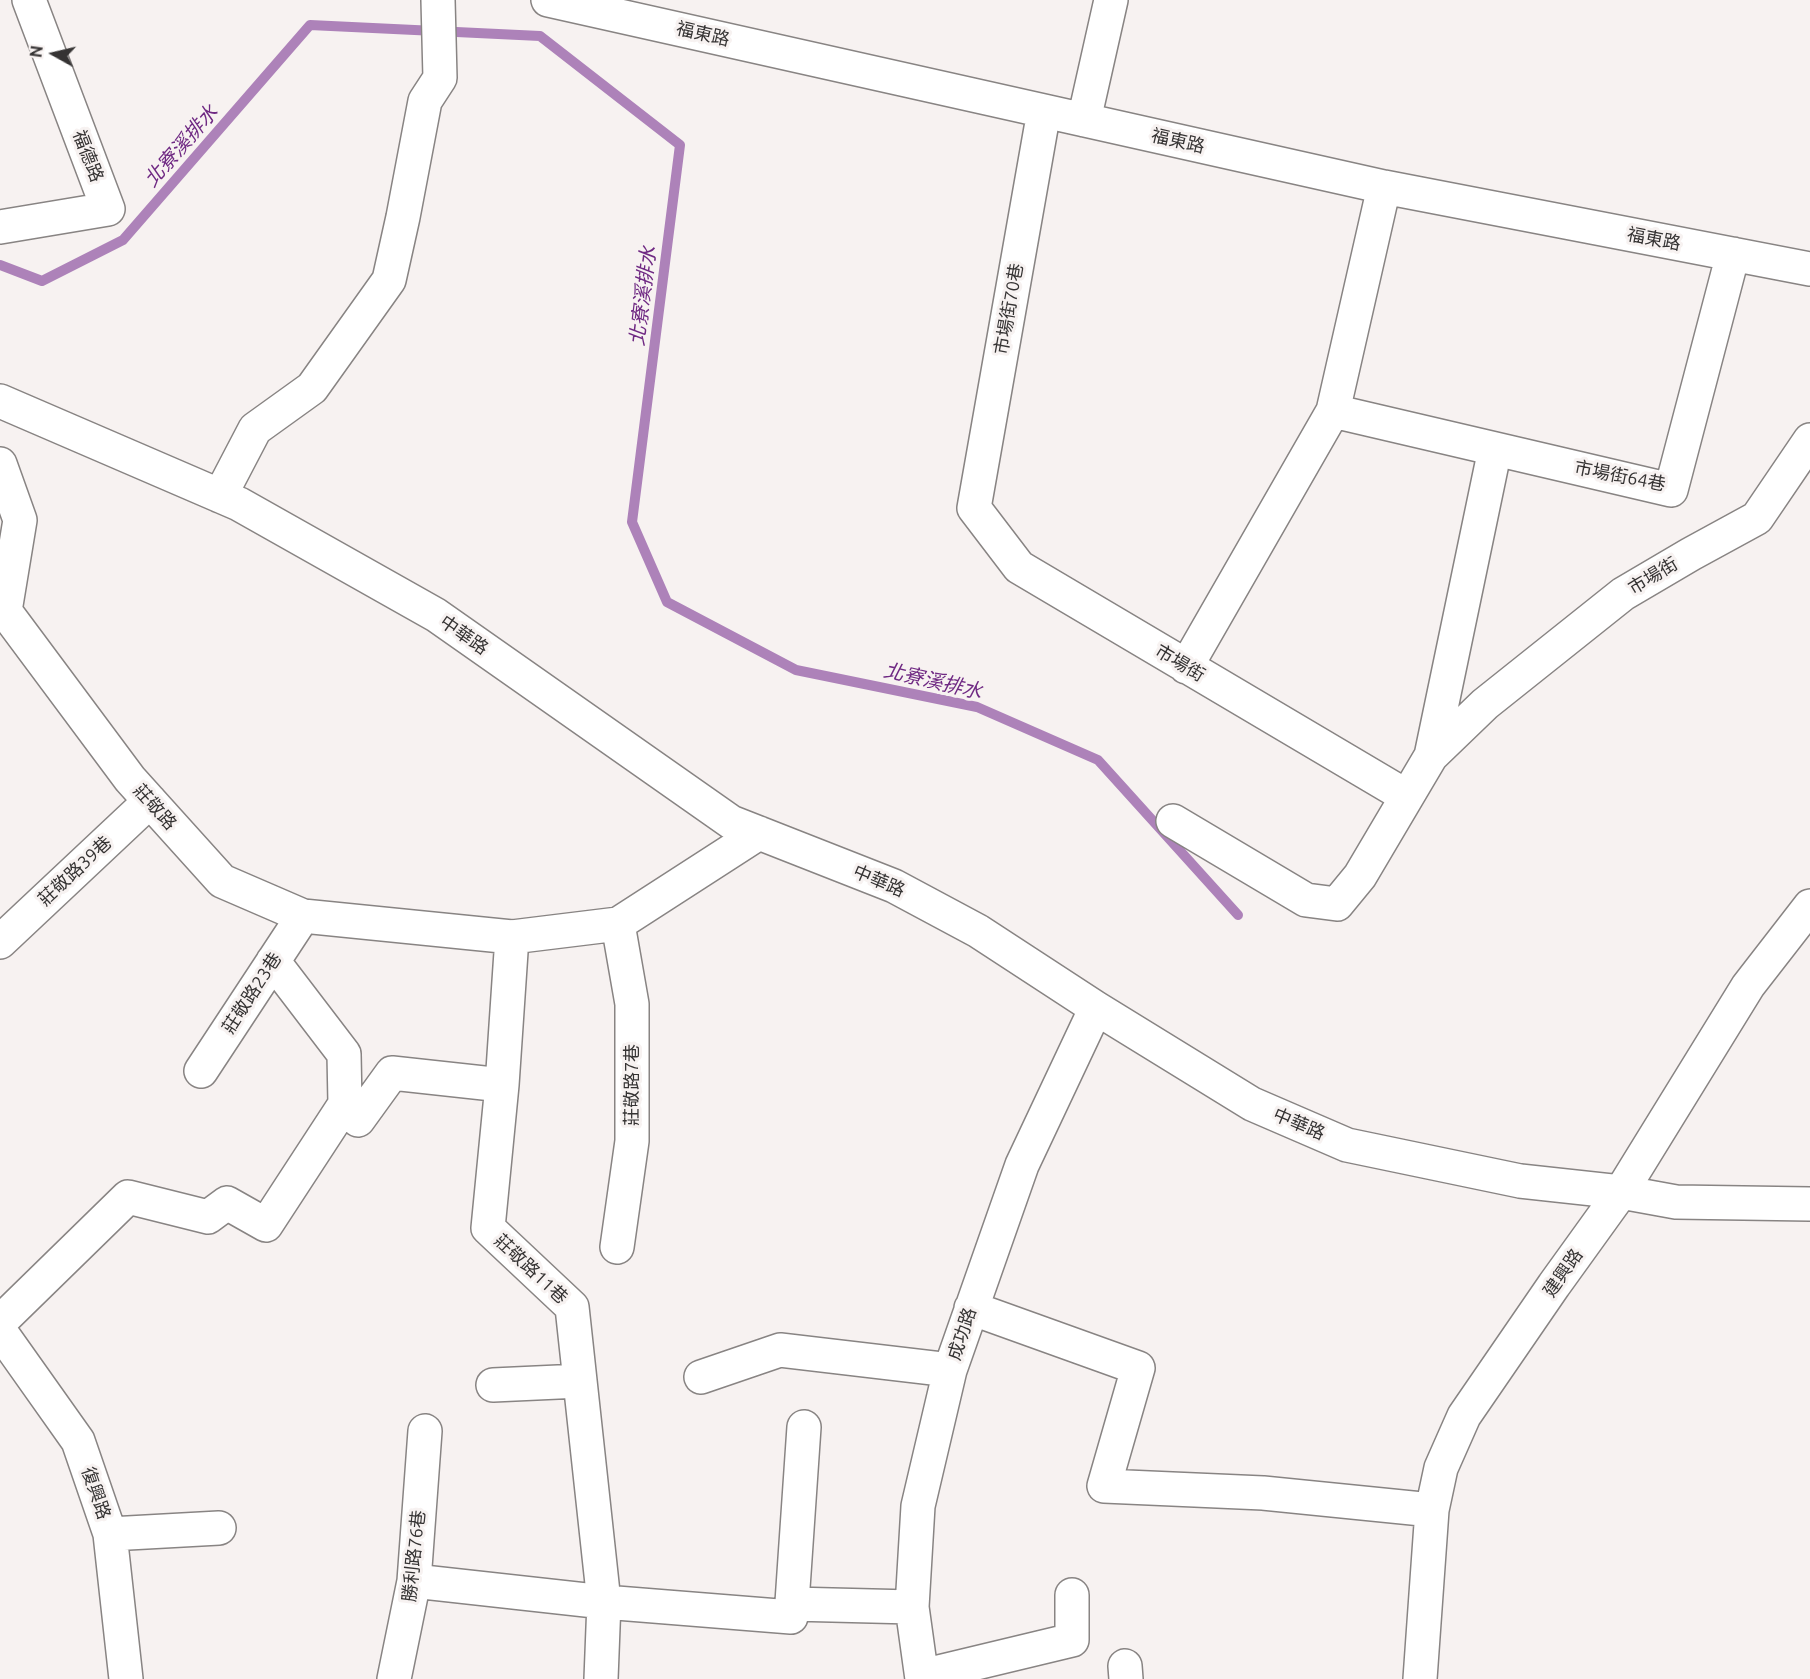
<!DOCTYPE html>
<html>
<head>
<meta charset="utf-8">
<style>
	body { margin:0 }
	#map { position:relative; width:1810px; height:1679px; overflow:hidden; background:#f7f2f1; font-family:Ubuntu,sans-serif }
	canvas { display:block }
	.north { position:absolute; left:24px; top:24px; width:60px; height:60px; -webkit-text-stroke:4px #f7f2f1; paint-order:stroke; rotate:278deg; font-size:16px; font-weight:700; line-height:24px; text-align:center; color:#353333 }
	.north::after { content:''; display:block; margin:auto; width:21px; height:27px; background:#353333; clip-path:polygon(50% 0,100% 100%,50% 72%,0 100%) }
</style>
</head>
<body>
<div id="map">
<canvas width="1810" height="1679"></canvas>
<div class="north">N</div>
</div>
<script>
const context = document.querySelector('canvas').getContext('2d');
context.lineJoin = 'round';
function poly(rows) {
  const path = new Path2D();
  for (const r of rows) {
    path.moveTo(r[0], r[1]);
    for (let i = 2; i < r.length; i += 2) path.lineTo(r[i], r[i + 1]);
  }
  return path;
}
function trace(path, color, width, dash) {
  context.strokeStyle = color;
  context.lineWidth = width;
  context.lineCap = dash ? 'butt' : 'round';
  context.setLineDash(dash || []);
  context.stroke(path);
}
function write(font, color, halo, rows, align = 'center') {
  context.font = font + ' Ubuntu,"Noto Sans TC",sans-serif';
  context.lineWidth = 6;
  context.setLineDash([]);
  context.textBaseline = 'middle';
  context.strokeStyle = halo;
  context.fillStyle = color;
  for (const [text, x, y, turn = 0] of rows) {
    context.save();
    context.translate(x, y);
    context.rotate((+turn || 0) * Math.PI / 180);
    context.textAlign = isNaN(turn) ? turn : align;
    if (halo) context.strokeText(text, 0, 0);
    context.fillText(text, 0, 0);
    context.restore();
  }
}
trace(poly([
	[0,265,42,281,123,240,310,25,540,36,680,145,632,522,667,602,796,670,977,707,1098,760,1238,915]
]), '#ad82b9', 10);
const minor = poly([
	[548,0,1384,187,1810,269],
	[1044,111,974,508,1019,567,1406,796],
	[1084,120,1111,0],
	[0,227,108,209,29,0],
	[0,401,239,504,436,615,731,822,894,886,978,931,1096,1008,1252,1104,1347,1145,1520,1181,1621,1192,1676,1202,1810,1204],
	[1333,411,1671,490,1733,254],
	[0,464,20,520,5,611,130,779,222,881,303,916,512,937,618,924,759,833],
	[220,496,255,429,312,388,389,280,403,217,425,101,440,78,438,0],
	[1186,667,1333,411,1384,187],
	[1431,756,1495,449],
	[1173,821,1306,900,1337,904,1360,876,1431,756,1485,704,1623,594,1691,554,1757,518,1810,440],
	[512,937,502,1085,488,1228,572,1307,604,1602,601,1679],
	[0,942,150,801],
	[201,1071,303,916],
	[358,1120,392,1073,502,1085],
	[617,1247,632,1141,632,1004,618,924],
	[971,1308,1138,1368,1104,1486,1263,1493,1432,1510],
	[0,1322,128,1197,208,1217,227,1203,266,1225,345,1104,344,1054,273,961],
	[0,1331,78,1441,110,1534,126,1679],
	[701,1377,780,1350,950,1370],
	[493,1385,580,1381],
	[110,1534,219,1528],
	[414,1581,604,1602,791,1617,804,1427],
	[792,1604,912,1607],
	[1125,1666,1126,1679],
	[922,1676,1072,1640,1072,1595],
	[394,1679,414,1581,425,1431],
	[922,1679,912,1607,918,1506,950,1370,1022,1165,1096,1008],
	[1420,1679,1432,1510,1441,1468,1464,1416,1554,1285,1621,1192,1748,986,1810,906]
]);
trace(minor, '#888483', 36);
trace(minor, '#fff', 33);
write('18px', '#353333', '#f7f2f1', [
	["福東路",703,34,13],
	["福東路",1178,141,13],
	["福德路",88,156,69],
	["福東路",1654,239,11],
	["市場街70巷",1009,309,-80],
	["市場街64巷",1620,476,11],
	["市場街",1653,576,-31],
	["中華路",464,635,35],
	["市場街",1180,663,31],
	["莊敬路",155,807,48],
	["莊敬路39巷",75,871,-43],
	["中華路",879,881,23],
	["莊敬路23巷",252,993,-57],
	["莊敬路7巷",632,1085,-90],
	["中華路",1299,1124,23],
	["莊敬路11巷",531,1269,43],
	["建興路",1563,1273,-55],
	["成功路",962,1334,-72],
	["復興路",96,1493,71],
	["勝利路76巷",414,1556,-84]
]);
write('italic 20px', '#6f2983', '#f7f2f1', [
	["北寮溪排水",181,146,-49],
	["北寮溪排水",643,296,-83],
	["北寮溪排水",933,681,13]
]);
</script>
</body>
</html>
